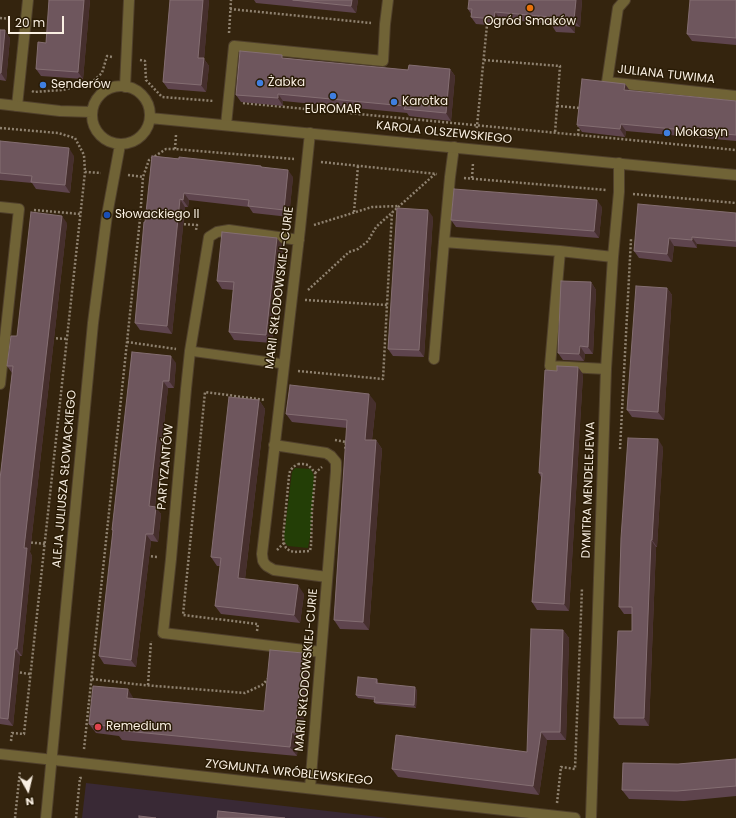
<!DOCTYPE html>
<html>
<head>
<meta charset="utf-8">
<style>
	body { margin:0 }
	#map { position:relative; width:736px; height:818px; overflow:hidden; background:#34240e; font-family:Poppins,sans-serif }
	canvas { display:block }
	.north { position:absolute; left:8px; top:770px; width:40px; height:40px; -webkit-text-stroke:3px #291b05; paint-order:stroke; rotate:172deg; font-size:11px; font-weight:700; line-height:16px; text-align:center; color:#f9efe2 }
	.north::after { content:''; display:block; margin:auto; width:14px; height:18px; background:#f9efe2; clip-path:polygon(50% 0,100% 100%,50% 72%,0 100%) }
	.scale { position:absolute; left:8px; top:16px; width:56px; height:18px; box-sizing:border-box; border:2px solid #f9efe2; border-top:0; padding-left:5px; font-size:12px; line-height:14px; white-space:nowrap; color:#f9efe2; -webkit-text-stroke:3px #291b05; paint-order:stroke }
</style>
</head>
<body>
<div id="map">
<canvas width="736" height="818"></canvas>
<div class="north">N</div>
<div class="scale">20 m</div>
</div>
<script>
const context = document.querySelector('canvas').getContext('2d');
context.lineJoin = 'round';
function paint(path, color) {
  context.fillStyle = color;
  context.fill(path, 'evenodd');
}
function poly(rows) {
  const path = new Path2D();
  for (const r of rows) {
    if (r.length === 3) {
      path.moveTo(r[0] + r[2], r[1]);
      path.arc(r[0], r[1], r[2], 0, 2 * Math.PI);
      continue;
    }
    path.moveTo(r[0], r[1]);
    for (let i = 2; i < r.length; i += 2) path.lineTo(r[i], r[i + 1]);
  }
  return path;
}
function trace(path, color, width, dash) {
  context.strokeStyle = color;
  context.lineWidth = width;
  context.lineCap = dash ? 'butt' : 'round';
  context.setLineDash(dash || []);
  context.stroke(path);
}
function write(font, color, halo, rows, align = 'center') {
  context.font = font + ' Poppins,sans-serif';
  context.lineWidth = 3;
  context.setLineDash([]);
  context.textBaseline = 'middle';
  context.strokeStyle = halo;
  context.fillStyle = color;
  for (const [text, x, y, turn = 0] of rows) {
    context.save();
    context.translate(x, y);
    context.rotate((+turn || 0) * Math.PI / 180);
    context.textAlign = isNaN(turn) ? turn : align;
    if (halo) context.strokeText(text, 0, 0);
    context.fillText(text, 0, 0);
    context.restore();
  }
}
paint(poly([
	[86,783,388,818,82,818]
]), '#392935');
paint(poly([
	[295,468,311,469,314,476,311,532,308,548,288,546,285,543,284,536,292,472]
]), '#233e06');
const service = poly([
	[190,351,284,364]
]);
const minor = poly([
	[625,0,618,8,607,82,736,96],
	[17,106,28,0],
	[226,125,234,46,383,61,385,24,388,0],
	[310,133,300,229,262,554,263,561,265,564,267,566,274,570,327,577],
	[0,207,19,209,0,384],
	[299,240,229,230,217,232,209,237,190,351,186,389,171,559,163,633,321,652],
	[444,242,560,251,613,257],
	[560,251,550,366,606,369],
	[434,359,444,242,450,177,454,147],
	[274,445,326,453,331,456,336,462,336,471,310,788],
	[0,754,575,818],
	[591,818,606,369,613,257,619,192,619,163]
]);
const tertiary = poly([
	[121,115,29],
	[125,87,129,0],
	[0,104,60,111,92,112],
	[150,118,736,175],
	[46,818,93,323,107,215,120,145]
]);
trace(service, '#50402c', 11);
trace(minor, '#50402c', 12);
trace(tertiary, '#50402c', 12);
trace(poly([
	[230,9,371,23],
	[0,18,11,19],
	[229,33,231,0],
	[140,60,145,61,146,80,162,97,214,101],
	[484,60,560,66,555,133],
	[32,91,34,92,62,90,77,87,90,84,102,73,107,56,112,57],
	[243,103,736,150],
	[557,106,580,108],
	[0,128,58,133,75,138,84,155,85,172,101,173],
	[578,135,579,125],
	[476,136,487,25],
	[175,149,176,135],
	[321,162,437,174],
	[128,175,143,177,149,160,166,149,175,149,294,159],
	[464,178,606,190],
	[472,178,473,163],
	[633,194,736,203],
	[34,210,80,214],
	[354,212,358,166],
	[180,224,197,225,196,230],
	[314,225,372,207,399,206],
	[308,290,349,252,358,249,368,241,376,227,435,174],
	[305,300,387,305],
	[52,338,67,339],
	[127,342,176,349],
	[298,371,383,379,392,212],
	[335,440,346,442,345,450],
	[620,449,631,239],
	[298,464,303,464,308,465,312,469,315,473,315,478,312,510,311,546,310,551,295,552,290,551,286,548,284,543,283,538,289,476,290,471,293,467,298,464],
	[315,473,322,467],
	[27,542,45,544],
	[277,550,284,543],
	[147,556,158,557],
	[257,631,258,624,183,615,205,392,265,400],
	[16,672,30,674],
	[92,679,143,685,245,693,262,685,268,679],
	[148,685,151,641],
	[11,741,12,733,24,734,85,172],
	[84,749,140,219,143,177],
	[557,803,561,767,575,769,582,588],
	[15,818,20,771],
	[76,818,80,778,82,778]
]), '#8f8270', 2.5, [2, 2]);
trace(service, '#706336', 9);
trace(minor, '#706336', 10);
trace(tertiary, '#706336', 10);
paint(poly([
	[49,0,90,0,83,79,41,76,36,69,46,43],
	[170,0,209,0,204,59,209,66,206,92,168,89,163,82],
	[254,0,358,0,356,13,256,3],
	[582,0,580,27,575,26,575,33,556,32,551,24,500,19,499,26,476,24,471,17,471,14,468,9],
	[736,0,736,45,692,41,687,34],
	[0,30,10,38,6,81,0,80],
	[285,58,408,70,450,69,455,76,451,121,409,116,407,113,283,101,283,106,241,102,236,95],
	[625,84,630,91,736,101,736,141,626,131,625,137,582,132,577,125],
	[0,141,74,156,70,193,36,189,32,183,0,180],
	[152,156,261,166,262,168,293,177,289,217,253,213,249,207,189,200,188,207,185,207,172,334,140,330,135,323],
	[602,207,599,238,456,227,451,220],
	[736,213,736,247,697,244,697,248,674,246,672,262,639,258,634,251],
	[433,217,424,357,393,356,388,349],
	[67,223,30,552,32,556,22,656,20,656,13,726,0,724,0,479,12,373,7,366,17,336],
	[283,246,272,343,234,340,229,332,233,290,222,289,217,281],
	[591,282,596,290,593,354,585,354,584,361,563,360,558,353],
	[667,288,672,295,664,420,632,417,627,410],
	[132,352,176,363,174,388,168,388,155,507,161,514,158,542,151,541,136,667,104,664,99,656,113,531,112,530],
	[583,374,569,611,537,610,532,602,541,477,539,473],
	[259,400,265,409,245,579,304,594,300,623,221,614,215,606,220,566,217,566,211,557],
	[376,403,372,440,376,440,382,449,369,630,340,629,334,620,347,428,292,422,286,414],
	[663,447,657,547,656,547,649,726,619,725,614,718,632,631,632,614,624,614,619,607],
	[563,630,569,638,566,740,547,740,539,795,398,777,392,769,527,752],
	[303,653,309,662,302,741,298,741,297,756,122,740,119,736,96,733,89,724,134,698,264,711],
	[377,679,378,681,378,684,417,690,416,708,376,704,374,702,375,700,358,698,356,695],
	[736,759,736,796,684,801,629,799,622,790,678,764]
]), '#5e444d');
paint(poly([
	[84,0,90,0,83,79,78,72],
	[203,0,209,0,204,59,209,66,206,92,201,85,198,58],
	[352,0,358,0,356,13,351,6],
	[576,0,582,0,580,27,574,20],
	[495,12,500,19,499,26,494,19],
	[570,19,575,26,575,33,569,26],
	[5,30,10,38,6,81,1,73],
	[450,69,455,76,451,121,446,113],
	[625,84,630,91,624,90],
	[278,94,283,101,283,106,278,98],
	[621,124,626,131,625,137,620,129],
	[69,148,74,156,70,193,65,185],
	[288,170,293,177,289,217,284,210],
	[184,193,189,200,188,207,183,200],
	[180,199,185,207,172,334,167,326],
	[597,200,602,207,599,238,594,231],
	[428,210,433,217,424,357,419,350],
	[62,216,67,223,30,552,32,556,22,656,17,649,24,548],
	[692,237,697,244,697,248,692,240],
	[277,238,283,246,272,343,266,335],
	[669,238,674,246,672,262,667,254],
	[591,282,596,290,593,354,588,347],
	[667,288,672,295,664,420,658,412],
	[580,346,585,354,584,361,579,354],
	[171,356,176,363,174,388,169,381],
	[578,367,583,374,569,611,564,604],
	[163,381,168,388,154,514,149,506],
	[369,394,376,403,371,448,365,440],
	[259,400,265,409,244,587,238,578],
	[658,439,663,447,657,547,652,540],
	[376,440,382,449,369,630,363,622],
	[156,507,161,514,158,542,153,534],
	[146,534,151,541,136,667,131,660],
	[651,540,656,547,649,726,644,718],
	[298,585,304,594,300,623,294,615],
	[563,630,569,638,566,740,560,732],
	[15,649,20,656,13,726,8,719],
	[303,653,309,662,302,741,295,732],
	[415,687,417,690,416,708,414,705],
	[128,689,134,699,127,698],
	[292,732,298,741,297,756,290,747],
	[541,732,547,740,539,795,533,786]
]), '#462f2d');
const building = poly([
	[49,0,84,0,78,72,36,69,38,42,46,43,49,0],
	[170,0,203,0,198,58,204,58,201,85,163,82,170,0],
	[293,0,352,0,351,6,293,0],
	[469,0,576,0,574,20,570,19,569,26,551,24,551,17,495,12,494,19,471,17,472,9,468,9,469,0],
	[690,0,736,0,736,38,687,34,690,0],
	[0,30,5,30,1,73,0,73,0,30],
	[240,51,282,55,282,58,408,70,409,65,450,69,446,113,404,109,405,106,278,94,278,98,236,95,240,51],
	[582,79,625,84,624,90,736,101,736,135,621,124,620,129,577,125,582,79],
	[0,141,69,148,65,185,31,182,32,176,0,173,0,141],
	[152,156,179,159,179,157,261,166,261,167,288,170,284,210,248,206,249,200,184,193,183,200,180,199,167,326,135,323,144,222,145,222,152,156],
	[454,189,597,200,594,231,451,220,454,189],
	[638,204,736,213,736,241,692,237,692,240,669,238,667,254,634,251,638,204],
	[397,208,428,210,419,350,388,349,397,208],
	[31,212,62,216,24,548,27,548,17,649,15,649,8,719,0,718,0,479,13,366,7,366,11,336,17,336,31,212],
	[222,232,277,238,266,335,229,332,234,282,217,281,222,232],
	[561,281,591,282,588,347,580,346,579,354,558,353,561,281],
	[636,286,667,288,658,412,627,410,636,286],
	[132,352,171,356,169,381,163,381,149,506,156,507,153,534,146,534,131,660,99,656,113,530,112,530,132,352],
	[557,366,578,367,564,604,532,602,542,473,539,473,545,370,557,371,557,366],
	[290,385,369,394,365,440,376,440,363,622,334,620,347,420,286,414,290,385],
	[229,397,259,400,238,578,298,585,294,615,215,606,221,558,211,557,229,397],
	[628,438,658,439,652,540,651,540,644,718,614,718,618,631,632,631,632,607,619,607,621,538,628,438],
	[531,629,563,630,560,732,541,732,533,786,392,769,396,735,527,752,531,629],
	[270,650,303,653,295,732,292,732,290,747,115,730,116,727,89,724,93,686,128,689,127,698,264,711,270,650],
	[358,677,377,679,376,683,415,687,414,705,374,702,375,697,356,695,358,677],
	[736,759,736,786,677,791,622,790,623,763,678,764,736,759],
	[218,811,285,818,217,818,218,811],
	[139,816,156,818,139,818,139,816]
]);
paint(building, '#6e565d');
trace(building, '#846e72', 1);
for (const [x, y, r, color] of [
	[530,8,4,"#e8710a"],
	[260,83,4,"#3f7fe0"],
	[43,85,4,"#3f7fe0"],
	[333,96,4,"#3f7fe0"],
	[394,102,4,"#3f7fe0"],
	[667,133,4,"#3f7fe0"],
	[107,215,4,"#1a4fb4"],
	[98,727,4,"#e0444e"]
]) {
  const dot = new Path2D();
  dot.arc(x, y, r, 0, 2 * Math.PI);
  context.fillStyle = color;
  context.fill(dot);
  trace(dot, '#291b05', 1.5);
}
write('12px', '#f9efe2', '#291b05', [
	["Ogród Smaków",530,22,"center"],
	["Żabka",268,83],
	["Senderów",51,85],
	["Karotka",402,102],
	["EUROMAR",333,110,"center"],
	["Mokasyn",675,133],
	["Słowackiego II",115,215],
	["Remedium",106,727]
], 'left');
write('12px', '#f9efe2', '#291b05', [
	["JULIANA TUWIMA",666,75,6],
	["KAROLA OLSZEWSKIEGO",444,133,6],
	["MARII SKŁODOWSKIEJ-CURIE",280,288,-83],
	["PARTYZANTÓW",166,467,-85],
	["ALEJA JULIUSZA SŁOWACKIEGO",65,479,-85],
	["DYMITRA MENDELEJEWA",589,490,-88],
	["MARII SKŁODOWSKIEJ-CURIE",307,670,-85],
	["ZYGMUNTA WRÓBLEWSKIEGO",289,773,6]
]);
</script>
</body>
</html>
